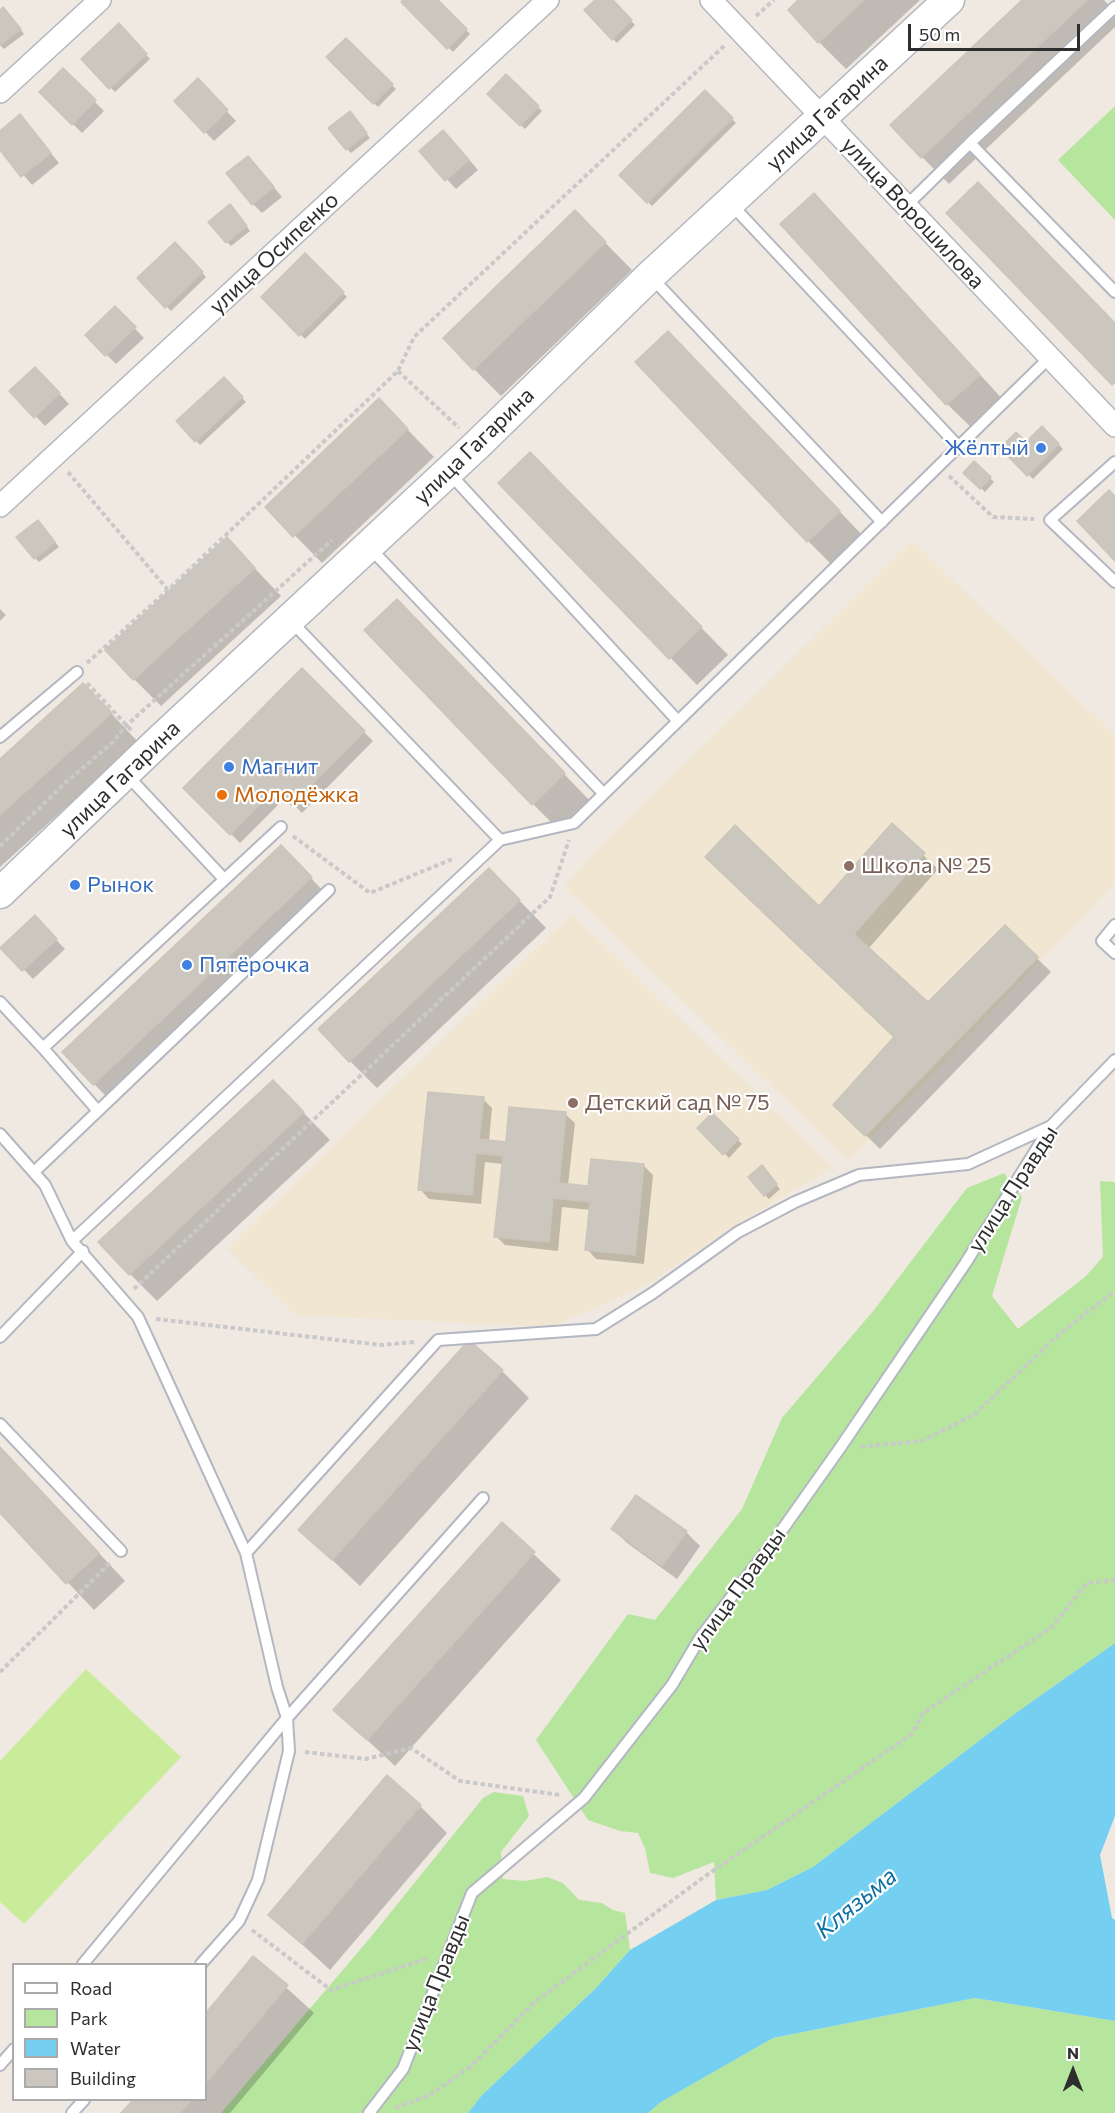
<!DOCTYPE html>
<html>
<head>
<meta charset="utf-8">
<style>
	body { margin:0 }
	#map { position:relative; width:1115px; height:2113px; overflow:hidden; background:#efe9e1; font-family:Commissioner,sans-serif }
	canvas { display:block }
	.legend { position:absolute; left:12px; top:1963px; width:195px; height:138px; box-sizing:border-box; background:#fff; border:2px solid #ababab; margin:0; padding:8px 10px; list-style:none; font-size:18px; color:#2e2e2e }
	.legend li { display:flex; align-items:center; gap:12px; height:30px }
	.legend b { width:30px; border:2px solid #ababab }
	.north { position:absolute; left:1043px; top:2041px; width:60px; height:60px; -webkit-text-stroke:4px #fff; paint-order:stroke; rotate:0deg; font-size:16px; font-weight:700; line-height:24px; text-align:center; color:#2e2e2e }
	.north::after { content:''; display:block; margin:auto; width:21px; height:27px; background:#2e2e2e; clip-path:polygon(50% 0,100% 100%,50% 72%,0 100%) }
	.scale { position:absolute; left:908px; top:24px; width:172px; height:27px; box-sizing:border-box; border:3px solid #2e2e2e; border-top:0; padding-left:8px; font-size:18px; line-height:21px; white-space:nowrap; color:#2e2e2e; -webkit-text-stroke:4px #fff; paint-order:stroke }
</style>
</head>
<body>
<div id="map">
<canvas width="1115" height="2113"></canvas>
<ul class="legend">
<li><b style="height:8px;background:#fff"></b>Road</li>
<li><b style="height:16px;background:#b6e59e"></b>Park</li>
<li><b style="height:16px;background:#75cff0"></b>Water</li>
<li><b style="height:16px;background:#cbc7bf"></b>Building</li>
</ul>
<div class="north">N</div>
<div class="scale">50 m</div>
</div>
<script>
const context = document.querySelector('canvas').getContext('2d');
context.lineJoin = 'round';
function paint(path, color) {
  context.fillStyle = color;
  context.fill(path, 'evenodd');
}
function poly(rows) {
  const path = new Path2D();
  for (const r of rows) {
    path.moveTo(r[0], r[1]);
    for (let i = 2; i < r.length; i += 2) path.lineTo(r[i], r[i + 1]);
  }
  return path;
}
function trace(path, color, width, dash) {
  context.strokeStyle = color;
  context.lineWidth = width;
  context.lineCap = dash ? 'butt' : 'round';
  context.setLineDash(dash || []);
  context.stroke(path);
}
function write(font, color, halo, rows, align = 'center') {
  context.font = font + ' Commissioner,sans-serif';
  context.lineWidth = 4.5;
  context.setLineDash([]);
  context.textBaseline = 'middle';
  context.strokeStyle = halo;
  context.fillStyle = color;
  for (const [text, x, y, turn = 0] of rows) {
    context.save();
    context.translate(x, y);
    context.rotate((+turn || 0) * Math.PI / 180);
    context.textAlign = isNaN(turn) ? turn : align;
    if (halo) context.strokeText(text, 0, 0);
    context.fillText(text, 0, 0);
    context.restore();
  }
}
paint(poly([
	[912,541,1115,735,1115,883,849,1161,564,887,598,849],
	[572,914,833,1167,734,1226,643,1287,551,1327,296,1315,227,1249]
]), '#f0e6d1');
paint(poly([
	[1115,106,1115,220,1058,160],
	[1004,1173,1022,1197,992,1296,1018,1329,1085,1277,1103,1257,1100,1181,1115,1182,1115,1643,1013,1715,813,1867,767,1890,716,1900,714,1862,673,1878,650,1873,645,1848,638,1833,620,1831,588,1820,536,1740,628,1614,655,1620,742,1509,782,1418,874,1310,967,1188],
	[494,1792,523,1796,529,1816,501,1852,503,1879,525,1881,547,1877,563,1883,579,1900,602,1903,613,1910,625,1913,630,1950,595,1989,482,2095,468,2113,221,2113,370,1938,483,1798],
	[975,1998,1115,2021,1115,2113,648,2113,661,2102,773,2038]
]), '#b6e59e');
paint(poly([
	[86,1669,181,1757,24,1924,0,1902,0,1761]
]), '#c9ec9a');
paint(poly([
	[1115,1643,1115,1816,1100,1855,1112,1918,1115,1920,1115,2021,975,1998,773,2038,661,2102,648,2113,468,2113,482,2095,595,1989,630,1950,716,1900,767,1890,813,1867,1013,1715]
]), '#75cff0');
paint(poly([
	[405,0,436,0,470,34,453,52,403,2],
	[597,0,611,0,635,25,617,43,586,10],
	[800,0,920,0,846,69,819,42],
	[1024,0,1104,0,1115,11,1115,27,949,184,922,157],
	[0,12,8,13,24,34,4,49,0,45],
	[119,26,150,59,115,92,83,59],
	[346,40,396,89,378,107,329,57],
	[63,70,104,111,82,133,41,92],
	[506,76,542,111,525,129,489,94],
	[198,81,236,121,214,141,176,101],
	[705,92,736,123,652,206,622,175],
	[20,116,59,163,32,185,0,147,0,132],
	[354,117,370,138,351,153,347,149],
	[453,141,478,170,456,189,421,151],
	[257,167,282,197,262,213,253,204],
	[234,210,250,231,231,246,227,242],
	[575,212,632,270,501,396,474,369],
	[841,223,1006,403,975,431,947,404],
	[175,244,206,277,171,311,139,278],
	[305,255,347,297,305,339,263,297],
	[115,308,144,338,116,364,87,335],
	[695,360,866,539,835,568,808,541],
	[45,378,69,404,45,426,11,391],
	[224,379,246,402,200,445,178,421],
	[406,428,434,457,322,563,267,507],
	[1042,428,1063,449,1033,479,1002,448,1026,444],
	[974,463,994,482,985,492,965,473],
	[557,481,728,655,697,685,500,483],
	[42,526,59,547,39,562,35,558],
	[227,539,281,596,161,706,134,679],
	[0,609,6,615,0,621],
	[424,628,591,802,560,831,533,804],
	[302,671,373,741,302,813,286,797,240,843,185,788],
	[110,712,138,742,0,867,0,761],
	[892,826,938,869,868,949,928,1004,1005,927,1051,972,880,1149,835,1105,896,1037,819,908],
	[295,861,325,893,108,1098,94,1084],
	[516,897,546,928,377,1088,350,1061],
	[44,927,65,949,33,979,3,948],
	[483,1099,492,1108,489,1141,507,1143,565,1114,575,1123,568,1185,589,1187,644,1166,653,1175,644,1264,596,1259,587,1249,591,1210,562,1207,558,1251,505,1245,496,1236,503,1164,485,1162,481,1204,429,1199,420,1189],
	[300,1109,330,1140,157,1301,130,1274],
	[712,1115,742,1144,729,1158,699,1128],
	[766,1172,780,1189,769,1199,765,1195],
	[502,1371,529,1398,360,1586,300,1530],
	[0,1447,125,1581,94,1610,0,1511],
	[502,1524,561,1580,395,1766,335,1710],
	[613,1529,686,1532,700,1546,677,1579,627,1543],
	[420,1806,447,1833,330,1970,270,1915],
	[254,1958,314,2013,230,2113,123,2113,135,2100,206,2100,206,2015]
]), '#0003');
const building = poly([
	[403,0,438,0,467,29,447,49,401,2,403,0],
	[595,0,613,0,632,20,612,40,584,10,595,0],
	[798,0,864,0,818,43,788,10,798,0],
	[1022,0,1087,0,921,158,890,125,1022,0],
	[3,7,21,29,0,45,0,10,3,7],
	[119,23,147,54,109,89,81,59,119,23],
	[346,38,393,84,373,104,326,57,346,38],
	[63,68,96,100,72,125,39,92,63,68],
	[506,74,539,106,520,126,487,94,506,74],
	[198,78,228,110,204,133,174,101,198,78],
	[705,90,733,118,647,203,619,175,705,90],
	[350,111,367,133,346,150,328,128,350,111],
	[20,114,51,153,21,177,0,150,0,131,20,114],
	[443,130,469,160,445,181,419,151,443,130],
	[248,156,274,187,252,205,226,173,248,156],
	[978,182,1115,323,1115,382,1112,385,946,213,978,182],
	[814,193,980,375,946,405,780,224,814,193],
	[230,204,247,226,226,243,208,222,230,204],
	[575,210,606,242,473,370,443,338,575,210],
	[175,242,203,272,165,308,137,278,175,242],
	[305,253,344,292,299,336,261,297,305,253],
	[115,306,136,327,105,356,85,335,115,306],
	[668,331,840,511,807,542,635,362,668,331],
	[35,367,60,393,34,418,9,391,35,367],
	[224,377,243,397,195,442,176,421,224,377],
	[379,398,408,429,293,537,265,507,379,398],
	[1042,426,1059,444,1027,476,1000,448,1016,432,1026,442,1042,426],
	[530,452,702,627,669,659,498,483,530,452],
	[974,461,991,477,980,489,963,473,974,461],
	[1109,490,1115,496,1115,561,1077,521,1109,490],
	[38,520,55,542,34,559,16,537,38,520],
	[227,537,255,568,133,680,105,650,227,537],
	[397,599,565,773,532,805,364,630,397,599],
	[302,668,365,731,291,805,275,789,230,835,183,788,302,668],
	[83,683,112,713,0,815,0,759,83,683],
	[892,823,925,853,854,934,928,1002,1005,925,1038,957,865,1136,833,1105,894,1037,705,857,735,825,819,906,892,823],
	[281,845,312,877,93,1085,62,1052,281,845],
	[489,868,520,900,349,1062,318,1029,489,868],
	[35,915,57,939,22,971,0,948,35,915],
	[273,1080,304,1112,129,1275,98,1242,273,1080],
	[428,1092,484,1097,479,1139,506,1142,509,1107,566,1112,559,1183,588,1186,591,1159,644,1164,635,1255,585,1250,590,1202,553,1198,549,1242,494,1237,503,1156,476,1153,472,1195,418,1190,428,1092],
	[712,1113,739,1139,723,1155,697,1128,712,1113],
	[762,1165,777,1184,764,1196,748,1177,762,1165],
	[469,1340,503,1370,332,1560,298,1530,469,1340],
	[0,1447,99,1553,66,1584,0,1513,0,1447],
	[636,1495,687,1531,662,1566,611,1529,636,1495],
	[502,1522,535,1552,367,1740,333,1710,502,1522],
	[387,1775,421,1805,302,1944,268,1915,387,1775],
	[253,1956,288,1985,206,2083,206,2013,253,1956],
	[133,2100,191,2100,180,2113,121,2113,133,2100]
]);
paint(building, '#cbc7bf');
trace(building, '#cbc5ba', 1.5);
const lane = poly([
	[970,143,1115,7],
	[730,203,959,447],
	[906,206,970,143,1115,292],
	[652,278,882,522],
	[1115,462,1050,520,1115,582],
	[450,474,677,720],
	[369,547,603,793],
	[291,621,500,840],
	[0,737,77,672],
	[126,774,224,879],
	[1115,925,1102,941,1115,953],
	[0,1002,43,1048,281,827],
	[43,1048,98,1111,329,890],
	[0,1134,45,1185,72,1241,138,1317,246,1553,277,1687,287,1718,289,1751,258,1880,239,1921,201,1964],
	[34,1172,98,1111],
	[72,1241,500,840,574,823,1049,358],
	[0,1337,83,1251],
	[0,1424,121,1551],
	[246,1553,438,1340,596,1329,653,1293,738,1232,795,1202,859,1175,968,1164,1051,1126],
	[83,1964,287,1718,483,1498],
	[0,2065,14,2049],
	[72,2113,84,2100],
	[369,2113,403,2069,472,1893,584,1798,672,1685,700,1638,775,1540,840,1448,965,1264,1051,1126,1115,1060]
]);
const street = poly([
	[711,0,1115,426],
	[0,92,100,0],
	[0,506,548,0]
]);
const secondary = poly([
	[0,893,161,739,477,445,650,276,949,0]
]);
trace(lane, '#b4b7c1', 14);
trace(street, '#b4b7c1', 24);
trace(secondary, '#b4b7c1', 33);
trace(poly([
	[756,16,774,0],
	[398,371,459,428],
	[68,472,168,590],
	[949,476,993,517,1034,519],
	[87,663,168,590,398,371,414,337,724,46],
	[87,683,133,732],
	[293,836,370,893,455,858],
	[0,846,64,784,112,743,127,725,332,540],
	[134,1289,550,897,569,840],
	[156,1319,381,1345,414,1342],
	[861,1447,922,1441,975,1414,1058,1335,1115,1291],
	[0,1672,110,1563],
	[305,1752,366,1759,411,1748,460,1781,560,1795],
	[252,1930,331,1990,429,1958],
	[395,2108,430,2095,470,2067,536,2001,704,1877,912,1734,923,1713,1052,1627,1087,1583,1115,1580]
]), '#c9c9c9', 4, [4.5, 3]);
trace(lane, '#fff', 10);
trace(street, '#fff', 21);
trace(secondary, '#fff', 30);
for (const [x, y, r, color] of [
	[1041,448,6,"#3f7fe0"],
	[229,767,6,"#3f7fe0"],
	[222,795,6,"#e8710a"],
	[849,866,6,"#8d6e63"],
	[75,885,6,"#3f7fe0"],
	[187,965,6,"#3f7fe0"],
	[573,1103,6,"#8d6e63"]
]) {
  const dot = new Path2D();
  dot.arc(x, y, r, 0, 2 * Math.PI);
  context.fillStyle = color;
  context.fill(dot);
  trace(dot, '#fff', 2);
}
write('22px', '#2e2e2e', '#fff', [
	["улица Гагарина",827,113,-43],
	["улица Ворошилова",913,213,47],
	["улица Осипенко",274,253,-43],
	["улица Гагарина",474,446,-44],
	["улица Гагарина",120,779,-44],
	["улица Правды",1013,1189,-57],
	["улица Правды",738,1589,-54],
	["улица Правды",436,1983,-68]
]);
write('22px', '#366cbe', '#fff', [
	["Жёлтый",1029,448,"right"],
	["Магнит",241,767],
	["Рынок",87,885],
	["Пятёрочка",199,965]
], 'left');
write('22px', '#c56008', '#fff', [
	["Молодёжка",234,795]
], 'left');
write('22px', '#785e54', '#fff', [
	["Школа № 25",861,866],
	["Детский сад № 75",585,1103]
], 'left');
write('italic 24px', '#0d6fa3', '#fff', [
	["Клязьма",856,1903,-39]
]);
</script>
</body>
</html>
